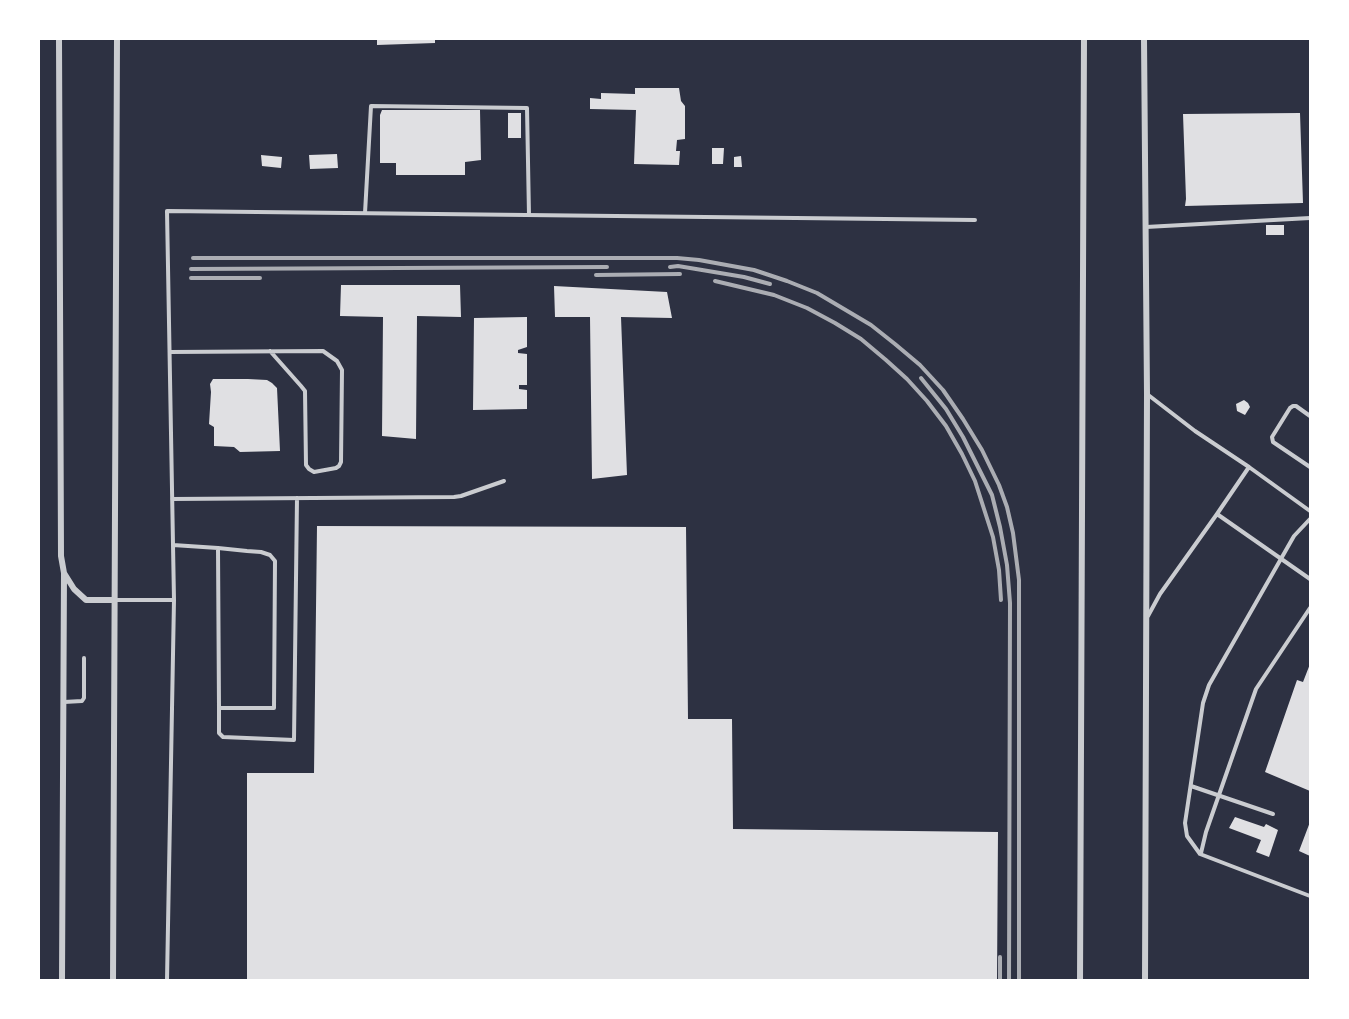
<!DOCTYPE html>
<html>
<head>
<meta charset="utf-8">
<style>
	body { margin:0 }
	#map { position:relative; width:1349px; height:1019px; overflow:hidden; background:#2d3142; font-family:Bitter,serif }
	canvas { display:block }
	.frame { position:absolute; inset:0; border:40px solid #fff; pointer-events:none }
</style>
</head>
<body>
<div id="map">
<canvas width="1349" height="1019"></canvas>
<div class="frame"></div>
</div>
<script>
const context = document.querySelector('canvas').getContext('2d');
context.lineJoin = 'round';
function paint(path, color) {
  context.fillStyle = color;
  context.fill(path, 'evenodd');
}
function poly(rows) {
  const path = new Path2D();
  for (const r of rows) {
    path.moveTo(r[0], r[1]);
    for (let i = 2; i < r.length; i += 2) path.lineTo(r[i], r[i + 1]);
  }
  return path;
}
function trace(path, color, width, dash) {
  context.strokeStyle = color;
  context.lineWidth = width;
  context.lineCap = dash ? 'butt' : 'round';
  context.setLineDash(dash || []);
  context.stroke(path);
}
paint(poly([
	[377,39,435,39,435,43,377,45],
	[635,88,679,88,681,101,685,106,685,139,677,140,676,151,680,151,679,165,634,164,636,110,590,109,590,98,601,99,601,93,635,94],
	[382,110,480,110,481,160,465,162,465,175,396,175,396,163,380,163,380,115],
	[508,113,521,113,521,138,508,138],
	[1300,113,1303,203,1185,206,1186,199,1183,114],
	[712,148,724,148,723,164,712,164],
	[337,154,338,168,310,169,309,155],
	[261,155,282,157,281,168,262,166],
	[741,156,742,167,734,167,734,157],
	[1266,225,1284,225,1284,235,1266,235],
	[341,285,460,285,461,317,417,316,416,439,382,436,383,317,340,316],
	[554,286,667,292,672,318,621,317,627,475,592,479,590,317,555,317],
	[527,317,527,347,518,350,518,353,527,354,527,385,519,385,519,389,527,390,527,409,473,410,474,318],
	[213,379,248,379,267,380,272,383,277,388,280,451,240,452,234,447,214,446,214,427,209,424,211,392,210,384],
	[1244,400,1248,403,1250,407,1245,415,1237,411,1236,404],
	[317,526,686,527,688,719,732,719,733,829,998,832,997,980,247,980,247,773,314,773],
	[1310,664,1310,791,1265,772,1297,680,1303,682],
	[1235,817,1264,827,1266,824,1278,830,1269,857,1256,852,1261,840,1229,828],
	[1310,822,1310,856,1299,851]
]), '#e0e0e3');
trace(poly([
	[365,213,371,106,527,108,529,215],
	[1146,227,1310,218],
	[170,352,323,351,337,361,342,370,341,462,339,466,336,468,314,472,309,469,306,465,305,391,301,386,270,351],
	[1147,394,1195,431,1249,467,1310,511],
	[1310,416,1296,406,1293,406,1290,408,1272,437,1273,442,1310,467],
	[172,499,454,497,461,496,504,481],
	[1217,514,1249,467],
	[1310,519,1294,536,1209,685,1203,703,1185,823,1187,836,1200,854,1310,896],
	[173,545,218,548,247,551,261,552,270,555,275,561,274,708,219,708,218,548],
	[116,600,174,600,167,211,975,220],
	[1148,616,1160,594,1217,514,1310,579],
	[64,702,82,701,84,698,84,658],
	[219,708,219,733,223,737,294,740,297,498],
	[1191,786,1273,814],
	[1201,853,1206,832,1256,689,1310,608],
	[167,980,174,600]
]), '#caccd0', 4);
trace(poly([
	[59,39,61,556,64,573,74,589,86,600,115,600],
	[1144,39,1147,394,1145,980],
	[62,980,64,573],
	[113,980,117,39],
	[1080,980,1084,39]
]), '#caccd0', 6);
trace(poly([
	[193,258,677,258,699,260,754,270,787,281,817,293,871,325,895,344,920,365,943,390,963,419,982,450,999,485,1007,507,1013,533,1019,580,1019,980],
	[670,267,678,266,744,277,770,284],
	[191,269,607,267],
	[596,275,680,274],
	[191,278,260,278],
	[715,281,774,295,807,308,835,323,861,339,886,360,907,379,927,401,946,426,962,454,975,481,993,537,999,570,1001,600],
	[921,378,946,409,963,437,992,495,1000,527,1007,565,1010,603,1009,980],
	[1000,980,1000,957]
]), '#abadb3', 4);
</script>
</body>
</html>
